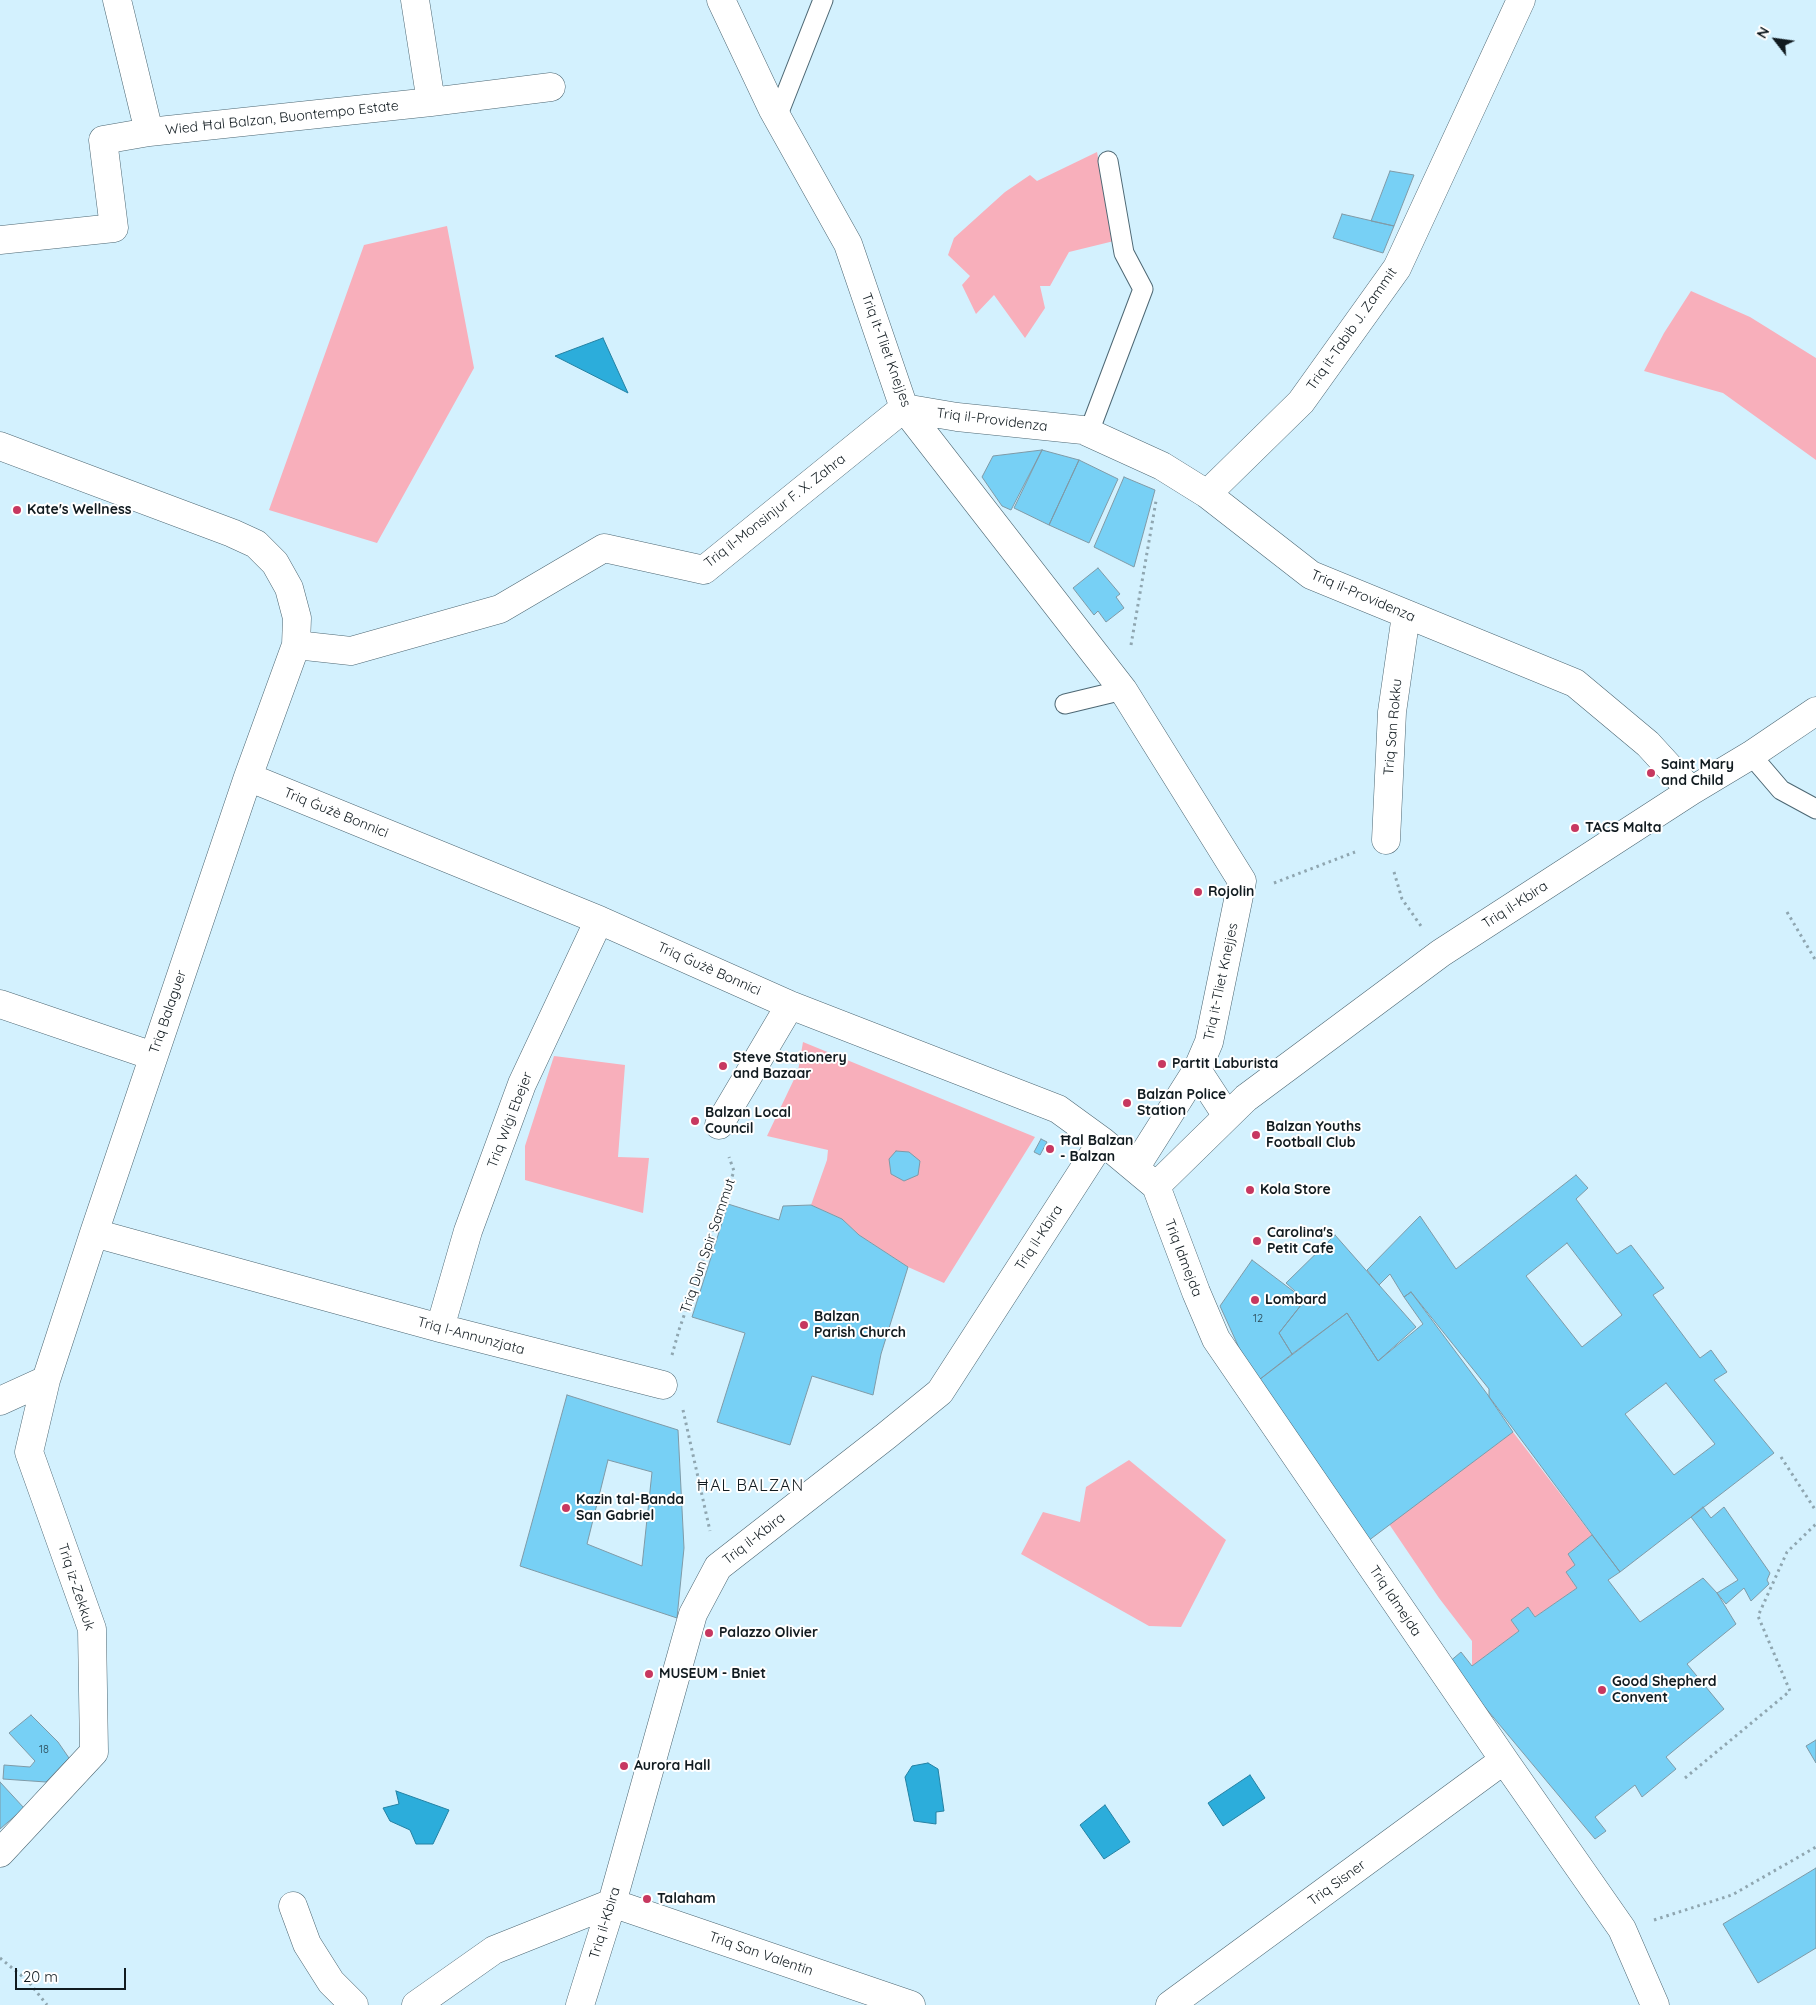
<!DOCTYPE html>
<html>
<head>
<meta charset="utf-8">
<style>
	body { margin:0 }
	#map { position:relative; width:1816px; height:2005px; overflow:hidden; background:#d3f1fe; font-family:Quicksand,sans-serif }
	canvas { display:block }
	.north { position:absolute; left:1751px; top:15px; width:50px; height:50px; -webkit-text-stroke:4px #fff; paint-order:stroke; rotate:300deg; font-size:14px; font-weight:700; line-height:20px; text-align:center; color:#111b20 }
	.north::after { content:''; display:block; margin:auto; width:18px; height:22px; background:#111b20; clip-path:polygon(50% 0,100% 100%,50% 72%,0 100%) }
	.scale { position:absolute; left:15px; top:1968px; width:111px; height:22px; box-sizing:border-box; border:2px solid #111b20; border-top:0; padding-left:6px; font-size:15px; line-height:18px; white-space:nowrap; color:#111b20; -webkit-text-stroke:4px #fff; paint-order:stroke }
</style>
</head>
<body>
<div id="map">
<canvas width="1816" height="2005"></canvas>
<div class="north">N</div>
<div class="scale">20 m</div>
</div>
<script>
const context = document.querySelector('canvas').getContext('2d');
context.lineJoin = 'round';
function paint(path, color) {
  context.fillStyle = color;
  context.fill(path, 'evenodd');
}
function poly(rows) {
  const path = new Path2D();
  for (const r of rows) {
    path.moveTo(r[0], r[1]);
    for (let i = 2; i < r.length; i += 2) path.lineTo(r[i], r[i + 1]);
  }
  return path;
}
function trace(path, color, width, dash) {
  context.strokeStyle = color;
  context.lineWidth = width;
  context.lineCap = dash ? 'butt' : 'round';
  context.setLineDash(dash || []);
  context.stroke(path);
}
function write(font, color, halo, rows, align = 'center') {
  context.font = font + ' Quicksand,sans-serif';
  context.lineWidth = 4;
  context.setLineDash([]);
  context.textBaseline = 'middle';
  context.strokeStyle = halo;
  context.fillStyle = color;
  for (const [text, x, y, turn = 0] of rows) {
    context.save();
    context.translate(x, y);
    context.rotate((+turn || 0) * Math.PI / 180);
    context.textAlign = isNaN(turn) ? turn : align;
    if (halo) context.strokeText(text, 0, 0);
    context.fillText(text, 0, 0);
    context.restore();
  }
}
paint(poly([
	[1097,152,1114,241,1069,252,1050,286,1040,286,1045,308,1025,338,994,295,976,314,962,285,970,276,948,255,954,238,1005,192,1030,175,1037,181],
	[447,226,474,368,377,543,269,510,364,245],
	[1691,291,1750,317,1816,358,1816,460,1723,393,1644,371,1664,333],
	[803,1042,1035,1137,944,1283,908,1267,859,1235,842,1219,811,1205,827,1160,828,1150,767,1136,798,1071],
	[554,1056,625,1065,618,1157,649,1158,643,1213,525,1180,525,1146],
	[1513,1432,1592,1535,1568,1554,1575,1565,1566,1572,1577,1588,1535,1617,1528,1607,1511,1620,1519,1631,1472,1666,1472,1641,1439,1598,1389,1524],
	[1129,1460,1226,1540,1181,1627,1149,1626,1021,1554,1043,1512,1080,1522,1086,1487]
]), '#f8afbb');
const water = poly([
	[603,338,628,393,555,356,603,338],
	[928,1763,938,1769,944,1811,936,1812,936,1824,914,1821,905,1777,912,1766,928,1763],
	[1250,1775,1265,1798,1223,1826,1208,1803,1250,1775],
	[396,1791,449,1810,433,1844,416,1844,410,1830,390,1821,383,1808,399,1804,396,1791],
	[1105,1805,1130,1842,1104,1859,1080,1825,1105,1805]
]);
paint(water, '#2caddb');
trace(water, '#2481a3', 1);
const building = poly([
	[1390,171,1414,175,1394,226,1371,221,1390,171],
	[1342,214,1394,226,1383,253,1333,238,1342,214],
	[1042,450,1079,460,1049,525,1014,508,1042,450],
	[1042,450,1011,510,1002,506,982,477,993,456,1042,450],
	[1079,460,1118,479,1089,543,1049,525,1079,460],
	[1124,477,1155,490,1134,567,1094,547,1124,477],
	[1098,568,1120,594,1116,597,1124,608,1106,622,1098,611,1094,615,1073,588,1098,568],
	[1041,1139,1047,1142,1040,1155,1034,1152,1041,1139],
	[896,1151,909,1152,920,1161,918,1175,904,1181,891,1174,889,1159,896,1151],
	[1576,1175,1588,1188,1576,1199,1617,1254,1631,1245,1664,1288,1653,1295,1700,1358,1711,1350,1727,1372,1714,1380,1774,1453,1620,1572,1411,1292,1404,1297,1390,1274,1379,1285,1367,1270,1420,1216,1456,1269,1576,1175],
	[1567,1243,1622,1315,1582,1347,1526,1276,1567,1243],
	[1666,1383,1715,1444,1674,1475,1625,1414,1666,1383],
	[728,1204,779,1220,783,1206,811,1205,842,1219,859,1235,908,1267,881,1354,873,1395,812,1376,790,1445,717,1422,745,1333,692,1317,728,1204],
	[1335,1235,1416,1327,1378,1361,1347,1313,1292,1354,1279,1333,1305,1300,1286,1283,1335,1235],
	[1252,1260,1305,1300,1279,1333,1292,1354,1255,1383,1220,1306,1252,1260],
	[1411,1292,1489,1389,1489,1397,1513,1432,1368,1541,1255,1383,1347,1313,1378,1361,1423,1324,1404,1297,1411,1292],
	[567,1395,678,1430,684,1548,677,1618,520,1566,567,1395],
	[608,1460,652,1472,642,1566,587,1544,608,1460],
	[1703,1507,1711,1518,1724,1507,1770,1573,1767,1580,1769,1584,1751,1601,1744,1588,1726,1604,1717,1593,1738,1580,1691,1517,1703,1507],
	[1592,1535,1620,1572,1608,1580,1640,1622,1703,1578,1717,1593,1736,1624,1687,1664,1724,1709,1666,1757,1676,1769,1642,1797,1635,1785,1595,1817,1606,1831,1595,1839,1448,1663,1461,1652,1472,1666,1519,1631,1511,1620,1528,1607,1535,1617,1577,1588,1566,1572,1575,1565,1568,1554,1592,1535],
	[31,1715,58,1742,69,1758,46,1782,3,1779,4,1765,30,1767,35,1761,9,1733,31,1715],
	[1816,1740,1816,1763,1806,1746,1816,1740],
	[0,1782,24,1808,0,1829,0,1782],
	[1816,1868,1816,1948,1758,1983,1723,1924,1816,1868]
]);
paint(building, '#77d0f5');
trace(building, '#7f9aa7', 1);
const lane = poly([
	[777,117,823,0],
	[1089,432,1143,289,1124,253,1108,161],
	[1065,704,1123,690],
	[1751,755,1781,790,1816,809]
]);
const street = poly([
	[117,0,149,132],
	[415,0,431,102],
	[721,0,773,110,848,244,904,408,1123,690,1242,881,1209,1042,1197,1070,1135,1168],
	[0,240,114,228,103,140,149,132,431,102,551,87],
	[0,446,232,533,256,544,275,563,289,588,297,618,296,645,248,777,94,1233,46,1380,29,1452,92,1629,94,1752,0,1853],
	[1207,494,1301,402,1397,268,1521,0],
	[296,645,351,651,500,609,604,548,704,570,904,408,957,417,1083,430,1162,466,1207,494,1311,575,1575,683,1648,744,1691,791],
	[248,777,599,920,790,1005,1058,1109,1102,1141,1156,1186,1196,1292,1216,1339,1504,1760,1622,1929,1655,2005],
	[1386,840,1392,712,1406,615],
	[0,1004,153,1056],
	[1197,1070,1227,1116],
	[719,1125,790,1005],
	[1156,1186,1246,1098,1441,953,1691,791,1751,755,1816,711],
	[94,1233,440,1328,663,1385],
	[440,1328,468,1231,522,1084,599,920],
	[0,1401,46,1380],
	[293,1906,307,1944,331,1982,354,2005],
	[416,2005,494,1950,612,1903,911,2005],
	[580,2005,612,1903,693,1614,718,1567,886,1436,940,1392,1102,1141],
	[1170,2005,1504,1760]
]);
trace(lane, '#4d6773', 21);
trace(street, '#4d6773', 29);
trace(poly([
	[1131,645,1156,501],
	[1394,872,1402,899,1421,926],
	[1274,883,1355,852],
	[1787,912,1816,961],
	[672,1355,679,1330,734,1171,729,1157],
	[683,1410,710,1531],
	[1781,1457,1816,1511],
	[1685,1778,1790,1691,1758,1616,1787,1552,1816,1524],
	[1654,1920,1732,1895,1816,1847],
	[0,1958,28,1981,47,2005]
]), '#8fa6b0', 3, [2.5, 4]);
trace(lane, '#fff', 19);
trace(street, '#fff', 28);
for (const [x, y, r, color] of [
	[17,510,5,"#c73860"],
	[1651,773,5,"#c73860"],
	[1575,828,5,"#c73860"],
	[1198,892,5,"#c73860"],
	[1162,1064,5,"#c73860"],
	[723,1066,5,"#c73860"],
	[1127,1103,5,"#c73860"],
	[695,1121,5,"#c73860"],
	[1256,1135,5,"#c73860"],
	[1050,1149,5,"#c73860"],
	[1250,1190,5,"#c73860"],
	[1257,1241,5,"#c73860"],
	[1255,1300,5,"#c73860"],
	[804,1325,5,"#c73860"],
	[566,1508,5,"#c73860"],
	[709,1633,5,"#c73860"],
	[649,1674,5,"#c73860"],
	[1602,1690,5,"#c73860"],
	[624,1766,5,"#c73860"],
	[647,1899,5,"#c73860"]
]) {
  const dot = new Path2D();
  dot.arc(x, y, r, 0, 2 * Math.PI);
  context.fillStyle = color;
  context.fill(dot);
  trace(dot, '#fff', 2);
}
write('11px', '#2a4855', null, [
	["12",1258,1319],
	["18",44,1750]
]);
write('14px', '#111b20', '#fff', [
	["Wied Ħal Balzan, Buontempo Estate",282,118,-6],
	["Triq it-Tabib J. Zammit",1352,329,-55],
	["Triq it-Tliet Knejjes",886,350,70],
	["Triq il-Providenza",992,420,7],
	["Triq il-Monsinjur F. X. Zahra",775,511,-38],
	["Triq il-Providenza",1363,596,23],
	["Triq San Rokku",1393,727,-85],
	["Triq Ġużè Bonnici",336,813,22],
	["Triq il-Kbira",1515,905,-33],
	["Triq Ġużè Bonnici",709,969,24],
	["Triq it-Tliet Knejjes",1221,982,-78],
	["Triq Balaguer",168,1012,-71],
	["Triq Wiġi Ebejer",510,1120,-69],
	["Triq il-Kbira",1039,1238,-57],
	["Triq Dun Spir Sammut",708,1246,-71],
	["Triq Idmejda",1183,1258,69],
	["Triq l-Annunzjata",471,1336,15],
	["Triq il-Kbira",754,1539,-38],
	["Triq iz-Zekkuk",76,1587,72],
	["Triq Idmejda",1395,1601,56],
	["Triq Sisner",1337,1883,-36],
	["Triq il-Kbira",605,1923,-73],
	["Triq San Valentin",761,1954,19]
]);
write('bold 14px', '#111b20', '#fff', [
	["Kate's Wellness",27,510],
	["Saint Mary",1661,765],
	["and Child",1661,781],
	["TACS Malta",1585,828],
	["Rojolin",1208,892],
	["Steve Stationery",733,1058],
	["and Bazaar",733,1074],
	["Partit Laburista",1172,1064],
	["Balzan Police",1137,1095],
	["Station",1137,1111],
	["Balzan Local",705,1113],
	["Council",705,1129],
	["Balzan Youths",1266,1127],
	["Football Club",1266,1143],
	["Ħal Balzan",1060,1141],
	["- Balzan",1060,1157],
	["Kola Store",1260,1190],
	["Carolina's",1267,1233],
	["Petit Cafe",1267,1249],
	["Lombard",1265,1300],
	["Balzan",814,1317],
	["Parish Church",814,1333],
	["Kazin tal-Banda",576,1500],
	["San Gabriel",576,1516],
	["Palazzo Olivier",719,1633],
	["MUSEUM - Bniet",659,1674],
	["Good Shepherd",1612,1682],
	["Convent",1612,1698],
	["Aurora Hall",634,1766],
	["Talaham",657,1899]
], 'left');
context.letterSpacing = '1px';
write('16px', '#111b20', '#fff', [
	["ĦAL BALZAN",750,1486]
]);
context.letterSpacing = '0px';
</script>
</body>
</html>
